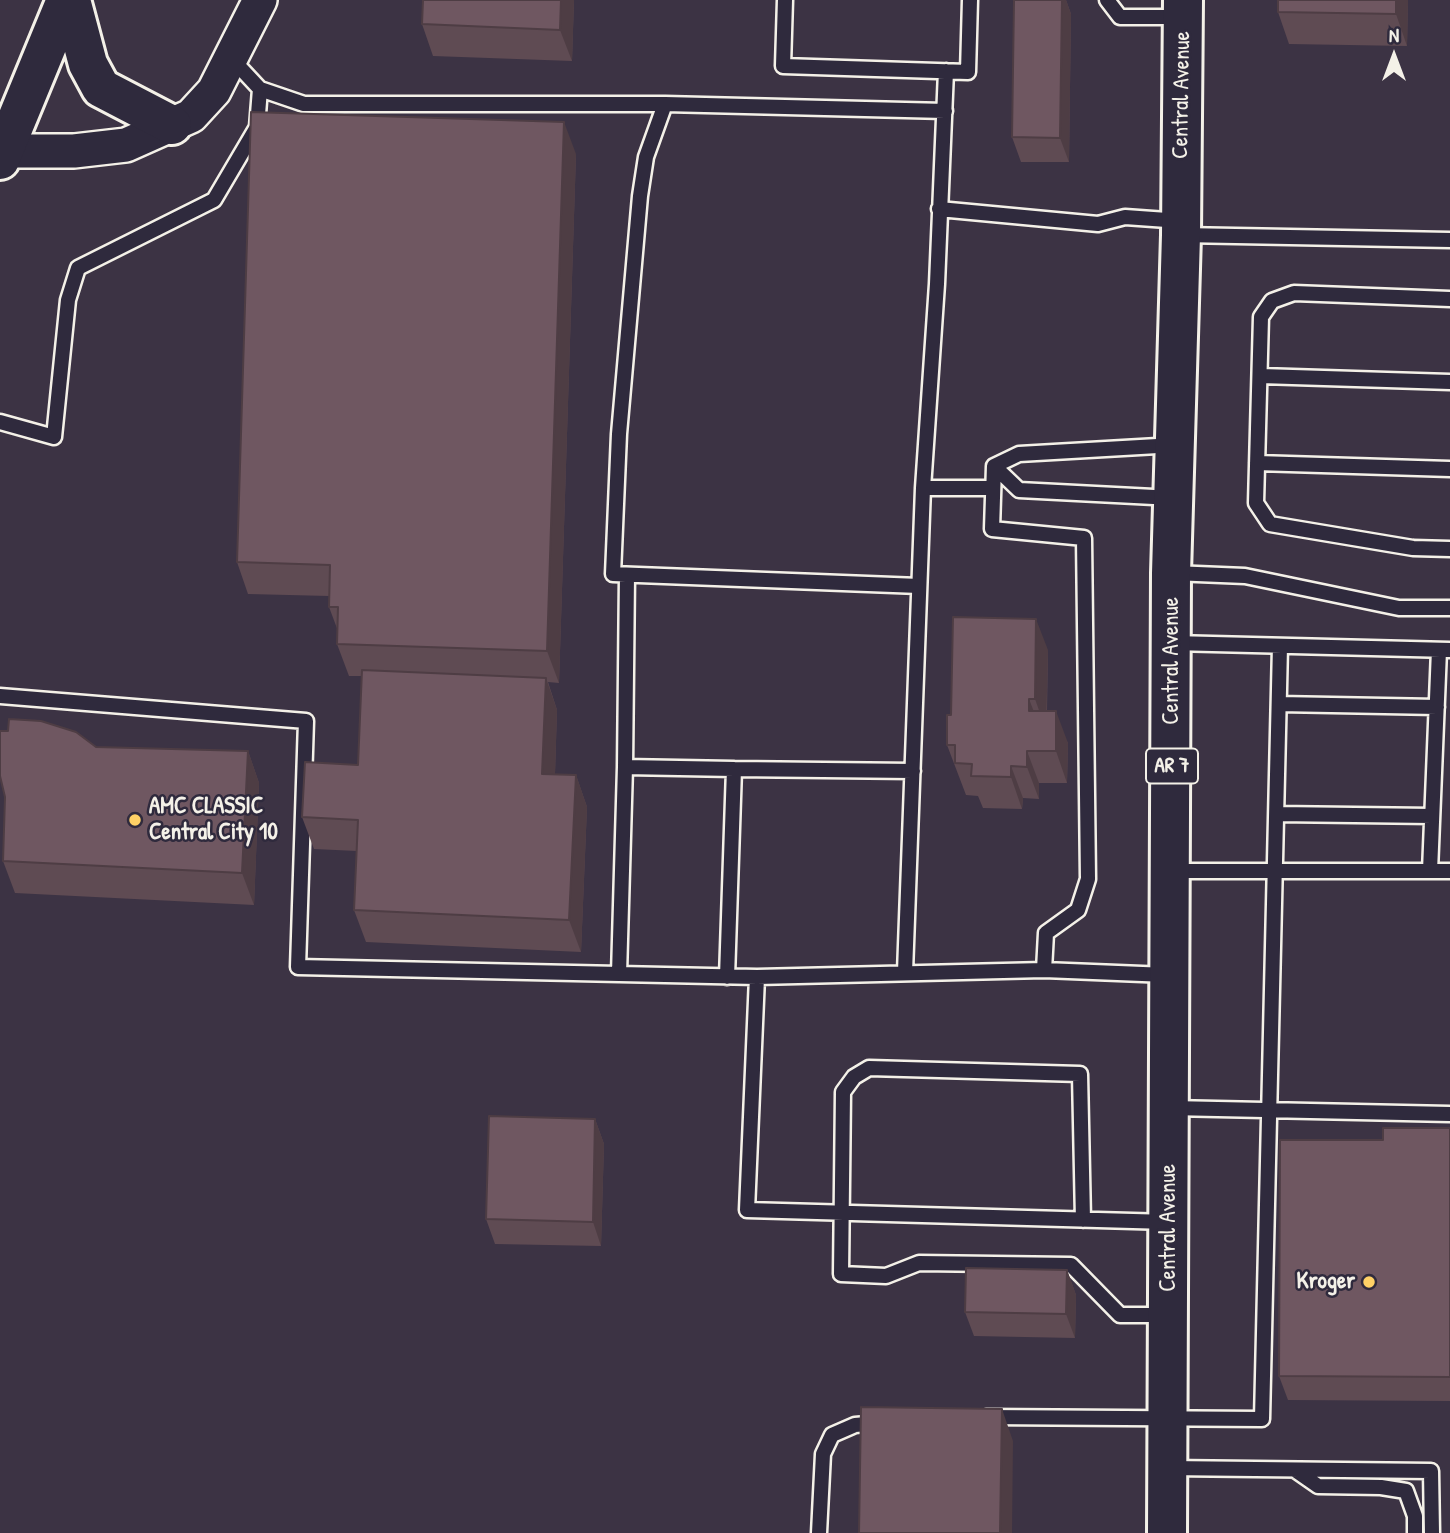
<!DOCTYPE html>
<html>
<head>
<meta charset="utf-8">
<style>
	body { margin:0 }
	#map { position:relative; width:1450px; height:1533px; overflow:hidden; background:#3c3344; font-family:"Patrick Hand",sans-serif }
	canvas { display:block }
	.north { position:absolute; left:1359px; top:21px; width:70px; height:70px; -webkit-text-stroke:5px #2f2a3d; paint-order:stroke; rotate:0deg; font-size:19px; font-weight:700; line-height:28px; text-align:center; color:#f4f1e8 }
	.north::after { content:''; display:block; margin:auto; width:24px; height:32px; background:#f4f1e8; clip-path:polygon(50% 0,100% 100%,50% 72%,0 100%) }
</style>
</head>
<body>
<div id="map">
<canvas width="1450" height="1533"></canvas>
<div class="north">N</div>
</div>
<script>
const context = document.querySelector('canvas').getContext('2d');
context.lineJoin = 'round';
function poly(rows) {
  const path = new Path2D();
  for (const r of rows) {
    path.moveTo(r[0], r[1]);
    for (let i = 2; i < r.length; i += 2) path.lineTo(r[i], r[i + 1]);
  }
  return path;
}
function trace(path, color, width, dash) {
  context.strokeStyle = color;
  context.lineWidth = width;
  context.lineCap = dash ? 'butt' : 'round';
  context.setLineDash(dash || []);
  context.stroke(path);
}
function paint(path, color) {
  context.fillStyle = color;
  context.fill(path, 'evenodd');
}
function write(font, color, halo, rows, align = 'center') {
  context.font = font + ' "Patrick Hand",sans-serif';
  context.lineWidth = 5;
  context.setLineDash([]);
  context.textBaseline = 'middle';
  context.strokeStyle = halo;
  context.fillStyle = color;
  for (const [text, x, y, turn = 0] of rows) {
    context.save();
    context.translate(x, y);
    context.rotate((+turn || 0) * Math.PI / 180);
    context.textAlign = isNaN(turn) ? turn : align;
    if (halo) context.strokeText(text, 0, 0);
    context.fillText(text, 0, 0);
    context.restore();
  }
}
const service = poly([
	[785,0,783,66,968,72,970,0],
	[1107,0,1120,17,1181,17],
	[946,71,937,284,923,488,993,488],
	[260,89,304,104,665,104,945,111],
	[665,104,646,157,640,196,619,434,613,574,919,586],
	[939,209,1098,224,1125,217,1181,221],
	[1182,235,1450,240],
	[1450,299,1294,293,1272,301,1261,317,1256,503,1270,524,1413,548,1450,549],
	[1261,376,1450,382],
	[0,422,54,437,68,300,78,268,214,200,257,127,260,89,232,59],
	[1257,463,1450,469],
	[994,466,992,529,1084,538,1088,879,1078,910,1046,933,1044,970],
	[1173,498,1019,490,994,466,1019,454,1175,445],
	[1173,573,1245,576,1399,608,1450,608],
	[627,575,625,767,734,769,727,977],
	[1173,643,1450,650],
	[0,696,306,721,298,967,757,977],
	[1279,704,1437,707],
	[734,769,913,771],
	[1277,814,1432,816],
	[1172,871,1450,871],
	[1430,871,1439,650],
	[905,972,923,488],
	[619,974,625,767],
	[1167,975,1044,970,757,977,747,1210,1168,1222],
	[1171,1108,1450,1114],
	[1083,1220,1080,1074,869,1068,854,1077,843,1092,841,1274,886,1276,919,1263,1071,1265,1120,1315,1168,1315],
	[986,1417,1262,1419,1280,646],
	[1168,1468,1431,1471,1432,1533],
	[1295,1470,1318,1486,1381,1487,1406,1491,1415,1516,1415,1533],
	[819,1533,823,1454,832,1435,855,1425,879,1423]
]);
const tertiary = poly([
	[0,151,74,151,126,145,191,116,214,91,260,0]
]);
const secondary = poly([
	[71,0,88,64,101,88,172,125],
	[0,160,66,0]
]);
const primary = poly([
	[1167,1533,1171,573,1181,235,1183,0]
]);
trace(service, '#f4f1e8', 19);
trace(tertiary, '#f4f1e8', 38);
trace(secondary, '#f4f1e8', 44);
trace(primary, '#f4f1e8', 44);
trace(service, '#2f2a3d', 14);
trace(tertiary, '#2f2a3d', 33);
trace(secondary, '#2f2a3d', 38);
trace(primary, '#2f2a3d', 38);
paint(poly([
	[574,0,572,61,433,56,422,24],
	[1014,0,1066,0,1071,14,1069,162,1021,162,1012,137],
	[1408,0,1407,46,1289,44,1278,12],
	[576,154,559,683,548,682,557,710,555,774,576,775,587,807,581,952,366,942,354,910,357,851,314,849,302,817,358,765,362,676,349,676,337,644,338,631,329,607,329,596,248,594,237,562],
	[1048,650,1047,711,1068,743,1067,783,1039,783,1039,799,1023,798,1022,809,983,808,978,796,966,795,947,745,951,715],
	[8,731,96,747,248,751,259,783,254,905,15,893,3,861],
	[595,1119,604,1144,601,1246,495,1244,486,1219],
	[1450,1128,1450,1401,1288,1400,1279,1376,1383,1140],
	[1067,1270,1076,1295,1075,1338,974,1336,965,1312]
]), '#5f4b53');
paint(poly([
	[561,0,574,0,572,61,560,30],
	[1062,0,1066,0,1071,14,1069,162,1060,138],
	[1396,0,1408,0,1407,46,1396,14],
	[564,122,576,154,559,683,547,651],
	[1036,619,1048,650,1046,730,1035,699],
	[546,678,557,710,554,805,542,774],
	[1029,699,1041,730,1029,711],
	[1056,711,1068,743,1067,783,1056,751],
	[248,751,259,783,254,905,242,873],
	[1027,751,1039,783,1039,799,1027,767],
	[1011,766,1023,798,1022,809,1011,777],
	[576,775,587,807,581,952,569,920],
	[595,1119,604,1144,601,1246,593,1222],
	[1067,1270,1076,1295,1075,1338,1066,1314],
	[1002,1409,1013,1441,1012,1533,1000,1533]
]), '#4e3d44');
const building = poly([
	[423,0,561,0,560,30,422,24,423,0],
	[1014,0,1062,0,1060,138,1012,137,1014,0],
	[1278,0,1396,0,1396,14,1278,12,1278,0],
	[251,112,564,122,547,651,337,644,338,607,329,607,330,565,237,562,251,112],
	[953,617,1036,619,1035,699,1029,699,1029,711,1056,711,1056,751,1027,751,1027,767,1011,766,1011,777,971,776,972,764,955,763,955,745,947,745,947,715,951,715,953,617],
	[362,670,546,678,542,774,576,775,569,920,354,910,358,820,302,817,305,762,358,765,362,670],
	[9,719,41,721,76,732,96,747,248,751,242,873,3,861,5,797,0,776,0,731,8,731,9,719],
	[489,1116,595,1119,593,1222,486,1219,489,1116],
	[1383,1128,1450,1128,1450,1377,1279,1376,1280,1140,1383,1140,1383,1128],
	[966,1268,1067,1270,1066,1314,965,1312,966,1268],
	[861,1407,1002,1409,1000,1533,859,1533,861,1407]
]);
paint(building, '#6f5761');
trace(building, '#4e3d44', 2);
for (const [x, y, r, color] of [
	[135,820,7,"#ffd166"],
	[1369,1282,7,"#ffd166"]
]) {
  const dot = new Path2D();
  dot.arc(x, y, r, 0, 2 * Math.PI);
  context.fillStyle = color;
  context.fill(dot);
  trace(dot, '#2f2a3d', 2.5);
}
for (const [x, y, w] of [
	[1172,766,52]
]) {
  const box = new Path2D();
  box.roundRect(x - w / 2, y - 17.5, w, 35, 5);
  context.fillStyle = '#2f2a3d';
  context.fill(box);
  trace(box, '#f4f1e8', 2);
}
write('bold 21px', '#f4f1e8', null, [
	["AR 7",1172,766]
]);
write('23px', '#f4f1e8', '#2f2a3d', [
	["Central Avenue",1182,95,-89],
	["Central Avenue",1172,661,-90],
	["Central Avenue",1169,1228,-90]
]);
write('bold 23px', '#f4f1e8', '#2f2a3d', [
	["AMC CLASSIC",149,807],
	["Central City 10",149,833],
	["Kroger",1355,1282,"right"]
], 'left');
</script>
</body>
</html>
